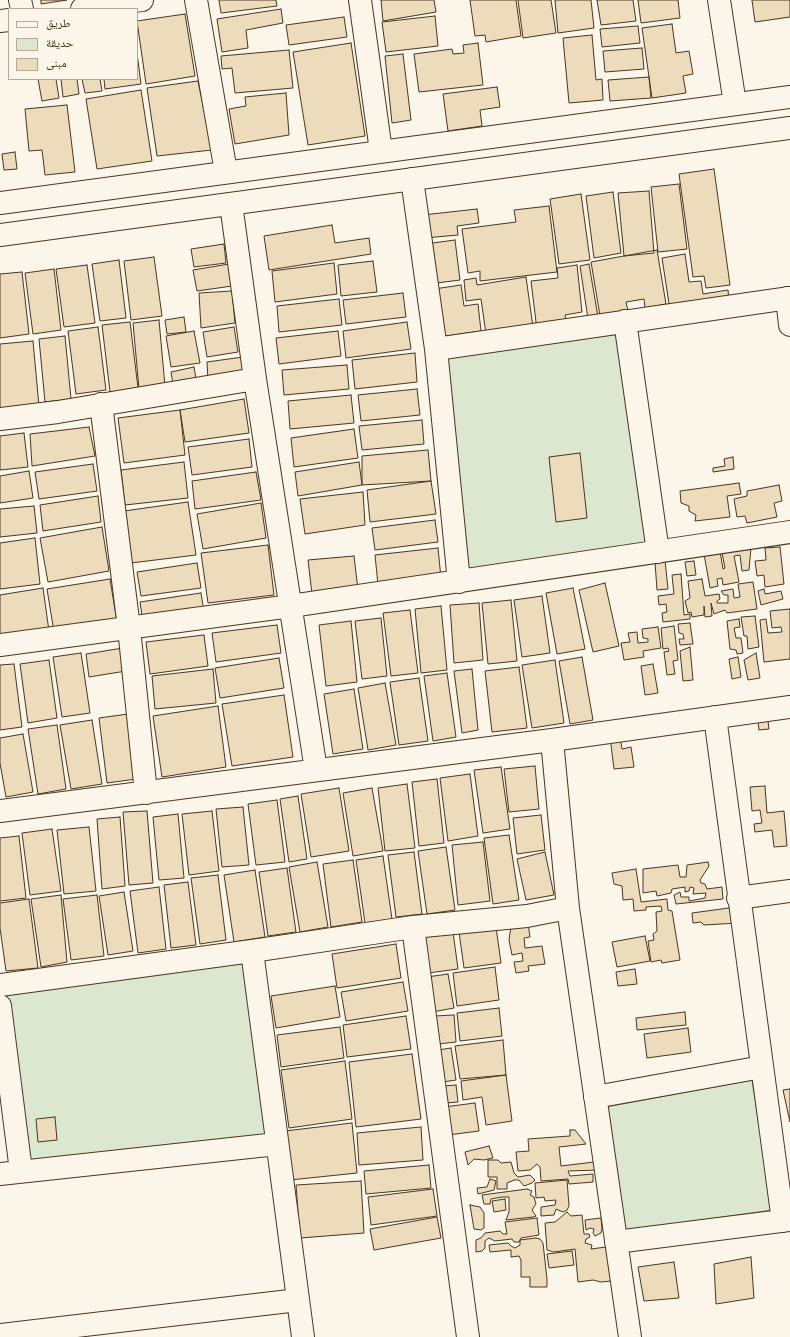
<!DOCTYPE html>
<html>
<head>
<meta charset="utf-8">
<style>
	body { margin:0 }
	#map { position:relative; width:790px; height:1337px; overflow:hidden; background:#fbf6e9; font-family:Overpass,"Noto Naskh Arabic",sans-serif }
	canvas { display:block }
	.legend { position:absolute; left:8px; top:8px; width:130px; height:72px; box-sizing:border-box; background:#fbf6e9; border:1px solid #b4a999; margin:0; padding:5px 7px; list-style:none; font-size:12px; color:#4a3520 }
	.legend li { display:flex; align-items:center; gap:8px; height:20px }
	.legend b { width:20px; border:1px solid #b4a999 }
</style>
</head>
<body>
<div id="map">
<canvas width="790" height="1337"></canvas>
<ul class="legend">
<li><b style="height:5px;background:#fbf6e9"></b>طريق</li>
<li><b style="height:11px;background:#dce7d0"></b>حديقة</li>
<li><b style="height:11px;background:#ecdcbc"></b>مبنى</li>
</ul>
</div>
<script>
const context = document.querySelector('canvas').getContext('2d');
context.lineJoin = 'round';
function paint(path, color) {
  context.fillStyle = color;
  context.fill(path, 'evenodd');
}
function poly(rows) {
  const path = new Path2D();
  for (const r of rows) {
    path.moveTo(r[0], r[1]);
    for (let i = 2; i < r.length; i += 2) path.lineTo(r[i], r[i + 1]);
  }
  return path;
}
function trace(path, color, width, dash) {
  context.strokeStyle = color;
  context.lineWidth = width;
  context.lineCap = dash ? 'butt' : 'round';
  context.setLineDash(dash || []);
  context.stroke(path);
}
const green = poly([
	[619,334,647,545,467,570,438,359,619,334],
	[247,955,271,1137,31,1161,6,991,247,955],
	[752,1080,772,1210,625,1231,606,1107,752,1080]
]);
paint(green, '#dce7d0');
trace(green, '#887966', 1);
const building = poly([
	[41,0,67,0,41,4,41,0],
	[219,0,276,0,277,6,221,13,219,0],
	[381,0,434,0,436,12,383,21,381,0],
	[470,0,516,0,521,36,486,42,485,35,475,36,470,0],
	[518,0,551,0,556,33,523,38,518,0],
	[555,0,591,0,594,28,558,33,555,0],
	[597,0,633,0,636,21,601,25,597,0],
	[638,0,678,0,680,18,641,23,638,0],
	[752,0,790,0,790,17,755,22,752,0],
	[281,9,283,23,246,30,248,48,222,52,217,19,281,9],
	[185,14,195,76,146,84,137,21,185,14],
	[435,16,438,46,386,52,382,22,435,16],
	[344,17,347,37,289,45,286,25,344,17],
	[672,24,676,53,689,51,693,74,683,76,686,93,652,98,642,28,672,24],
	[638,26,640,43,602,47,600,29,638,26],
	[592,35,596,80,602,79,603,100,569,103,563,38,592,35],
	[351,43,365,136,308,145,293,52,351,43],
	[478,43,483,85,419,92,414,54,452,49,453,54,464,53,463,45,478,43],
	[642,48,644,69,605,72,603,51,642,48],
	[289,50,293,88,235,93,232,68,222,69,221,56,289,50],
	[137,53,141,84,105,89,104,79,137,79,137,53],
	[403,54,411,120,392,123,385,56,403,54],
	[649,77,651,98,610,101,608,80,649,77],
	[38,79,56,79,59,98,42,101,38,79],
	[61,79,77,79,79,94,63,97,61,79],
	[82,79,100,79,102,91,85,93,82,79],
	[198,81,212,150,157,156,147,88,198,81],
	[497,87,500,107,480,110,482,126,448,131,443,94,497,87],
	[141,90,152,161,97,169,86,99,141,90],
	[286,93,289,135,235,144,229,109,246,106,245,97,286,93],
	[67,105,75,172,45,175,42,150,29,151,25,109,67,105],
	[15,152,17,169,4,170,2,154,15,152],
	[714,169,730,285,706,288,704,276,693,277,679,174,714,169],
	[679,184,687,249,658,252,651,187,679,184],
	[649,191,654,253,624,256,618,193,649,191],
	[613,192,621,253,594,258,586,196,613,192],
	[581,194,590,260,559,264,550,199,581,194],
	[549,206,557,272,480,281,480,271,468,273,462,229,516,222,514,210,549,206],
	[477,209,479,223,457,226,458,235,425,238,423,215,477,209],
	[332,225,335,243,369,238,371,254,269,270,264,236,332,225],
	[455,240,460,280,429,284,425,244,455,240],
	[224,244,226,263,194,267,191,249,224,244],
	[657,250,666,304,645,308,644,299,626,302,628,311,600,316,591,262,657,250],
	[685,254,689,282,701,281,703,294,728,290,729,301,670,310,662,258,685,254],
	[154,257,162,316,131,320,124,261,154,257],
	[119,260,126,318,100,321,92,264,119,260],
	[373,261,377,292,341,296,338,265,373,261],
	[334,263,337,294,275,302,272,271,334,263],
	[229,264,232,286,197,291,193,270,229,264],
	[589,264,598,317,588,319,580,266,589,264],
	[87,265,95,323,64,327,56,269,87,265],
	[577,265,582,312,565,315,567,326,537,330,531,281,558,278,557,268,577,265],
	[54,269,61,330,33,334,25,273,54,269],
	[22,272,29,334,0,338,0,274,22,272],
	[526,277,533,327,486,334,481,299,466,301,464,280,476,278,477,285,526,277],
	[461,285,464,306,478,304,481,331,439,337,434,289,461,285],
	[232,291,235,323,201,328,199,293,232,291],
	[403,293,406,317,346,324,343,300,403,293],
	[339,299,342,325,279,332,277,306,339,299],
	[184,317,186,332,167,334,165,320,184,317],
	[159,320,165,386,139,389,133,323,159,320],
	[130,322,138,388,110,392,102,325,130,322],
	[407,322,411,349,346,358,343,331,407,322],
	[98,327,106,390,76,394,68,331,98,327],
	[234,327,238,352,207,357,203,332,234,327],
	[194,331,200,363,171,367,166,336,194,331],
	[338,331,341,356,279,364,276,338,338,331],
	[65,336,71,399,45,402,39,339,65,336],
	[33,341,39,406,0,411,0,344,33,341],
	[415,353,417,382,355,389,352,360,415,353],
	[243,357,245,374,208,380,207,362,243,357],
	[347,365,349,389,284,395,282,370,347,365],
	[194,367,196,379,173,384,171,372,194,367],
	[417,389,420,415,361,421,358,395,417,389],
	[351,395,354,423,290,429,288,401,351,395],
	[244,399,249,433,185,442,180,410,244,399],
	[180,410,185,455,124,463,118,418,180,410],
	[422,420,424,444,362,450,359,426,422,420],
	[89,427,95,456,32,466,30,434,89,427],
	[354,429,358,458,294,467,291,438,354,429],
	[24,433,28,467,0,470,0,436,24,433],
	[249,439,252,467,192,475,188,447,249,439],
	[428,450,431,481,362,485,362,456,428,450],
	[580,453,587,518,556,522,549,457,580,453],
	[733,457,734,469,713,472,713,468,725,466,724,459,733,457],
	[184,462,188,498,125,505,121,470,184,462],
	[359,462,362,485,298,496,295,472,359,462],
	[93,464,97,491,39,499,35,472,93,464],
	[29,471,33,498,0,503,0,476,29,471],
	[256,472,261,500,195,509,192,481,256,472],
	[431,481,436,514,370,522,367,490,431,481],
	[739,483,741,494,727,496,730,517,695,521,696,515,689,511,689,506,681,503,680,491,739,483],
	[779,485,782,501,774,503,777,517,747,523,745,516,737,517,734,499,747,496,747,491,779,485],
	[363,492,365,525,305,534,300,499,363,492],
	[98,496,101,522,43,531,40,505,98,496],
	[188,502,196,555,131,563,124,511,188,502],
	[261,503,266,538,203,549,197,514,261,503],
	[34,506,37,533,0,537,0,509,34,506],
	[435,520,438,542,375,550,372,528,435,520],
	[102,527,109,571,48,582,40,538,102,527],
	[35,538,40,584,0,589,0,543,35,538],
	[268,545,274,595,208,603,201,553,268,545],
	[780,547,784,584,765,587,764,575,757,576,755,561,766,560,765,548,780,547],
	[438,548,441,578,378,585,375,555,438,548],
	[751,548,749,570,742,571,740,555,734,556,739,582,723,585,722,578,717,579,718,586,710,588,704,554,720,551,723,569,725,568,722,553,751,548],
	[354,556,358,590,312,594,308,560,354,556],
	[665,560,668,589,657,590,655,562,665,560],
	[694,561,696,575,687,576,685,562,694,561],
	[197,563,201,588,141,596,137,572,197,563],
	[681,574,684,615,690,614,690,619,663,622,662,613,667,612,666,604,659,605,658,596,674,594,672,575,681,574],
	[110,579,117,622,54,632,47,589,110,579],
	[702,579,705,596,719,594,720,599,717,601,717,603,728,603,728,595,724,595,721,591,733,589,734,598,740,597,738,584,753,582,757,609,727,613,725,610,714,614,711,603,712,616,705,617,704,606,704,615,692,617,691,612,688,613,685,601,690,598,688,581,702,579],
	[605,583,619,646,593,652,579,590,605,583],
	[43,588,49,631,0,638,0,595,43,588],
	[573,588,585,649,557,654,546,593,573,588],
	[764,589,765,594,781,591,783,599,761,605,758,591,764,589],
	[201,593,204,612,143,622,140,602,201,593],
	[542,596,550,653,522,657,514,600,542,596],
	[511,600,517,661,488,664,482,603,511,600],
	[479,603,483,660,454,663,450,605,479,603],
	[441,606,447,670,421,673,415,609,441,606],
	[790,609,790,659,764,662,760,620,766,619,768,633,782,632,781,627,772,628,770,611,790,609],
	[410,610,418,673,391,676,383,613,410,610],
	[755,616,759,647,748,649,747,636,744,636,741,617,755,616],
	[381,618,387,676,362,679,355,621,381,618],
	[739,619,740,627,734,628,736,638,741,638,743,653,737,654,736,650,730,649,727,621,739,619],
	[351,621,357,682,326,686,319,625,351,621],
	[690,623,693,644,680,645,679,639,684,639,683,634,679,633,678,624,690,623],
	[277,625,281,653,216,662,212,633,277,625],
	[674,626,678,660,673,661,675,674,667,675,664,652,669,651,668,648,663,649,661,628,674,626],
	[658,627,661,648,643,651,644,657,624,660,621,643,630,642,628,633,637,632,638,643,648,642,648,639,643,638,642,629,658,627],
	[204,635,208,666,150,674,146,642,204,635],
	[690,647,693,680,683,681,680,651,690,647],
	[123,648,126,671,89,677,86,654,123,648],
	[81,653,90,713,62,717,53,657,81,653],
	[756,653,760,678,748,680,744,660,756,653],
	[582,657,593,720,570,724,559,661,582,657],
	[738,657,741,677,732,679,729,659,738,657],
	[279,658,284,688,220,698,215,668,279,658],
	[49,660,57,718,28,723,20,664,49,660],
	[555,660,564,723,532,728,522,665,555,660],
	[14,664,22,727,0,730,0,665,14,664],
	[653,664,658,693,645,695,641,666,653,664],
	[519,667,527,728,492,732,485,671,519,667],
	[213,669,216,703,155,709,152,676,213,669],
	[472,669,478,730,462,733,454,671,472,669],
	[447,673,456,737,433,741,424,676,447,673],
	[419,678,428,741,399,745,390,682,419,678],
	[385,683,396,745,368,750,358,688,385,683],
	[354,689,363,749,333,754,324,694,354,689],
	[284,695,293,757,232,766,222,704,284,695],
	[218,706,226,767,162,777,153,716,218,706],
	[128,714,136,779,107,783,99,718,128,714],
	[92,720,102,784,71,789,60,725,92,720],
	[768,721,769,729,759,730,758,722,768,721],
	[57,725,66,789,38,794,28,729,57,725],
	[23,734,33,792,6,797,0,763,0,738,23,734],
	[620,736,622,749,631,747,634,767,614,769,610,737,620,736],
	[535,766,539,809,509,812,504,769,535,766],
	[501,767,510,829,483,833,474,770,501,767],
	[470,774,478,836,448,841,440,778,470,774],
	[437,779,444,843,419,846,412,782,437,779],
	[407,784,415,848,385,851,378,788,407,784],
	[765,786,767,813,784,811,787,846,774,847,772,830,755,832,754,824,762,823,760,810,752,811,750,787,765,786],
	[339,788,349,851,311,857,301,794,339,788],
	[372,788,383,851,353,856,343,793,372,788],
	[298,796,307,859,289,862,280,799,298,796],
	[277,800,285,862,256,865,248,804,277,800],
	[243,807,249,865,222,867,216,809,243,807],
	[147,811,153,883,129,885,123,812,147,811],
	[212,811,219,871,189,875,182,814,212,811],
	[178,814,184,878,159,880,153,817,178,814],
	[541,815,545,850,517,854,513,818,541,815],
	[120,817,125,886,102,889,97,819,120,817],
	[89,827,96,891,64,894,57,830,89,827],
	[52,829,61,891,30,895,22,833,52,829],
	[509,835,519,900,493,904,484,838,509,835],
	[19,836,26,898,0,901,0,838,19,836],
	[483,842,490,901,458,905,452,845,483,842],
	[446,847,455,910,427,914,418,851,446,847],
	[414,852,422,914,396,917,388,855,414,852],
	[545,852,554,895,526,900,517,859,545,852],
	[383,856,392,919,365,923,356,860,383,856],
	[353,860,362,922,331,927,323,864,353,860],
	[317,862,328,927,300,932,289,867,317,862],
	[708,862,709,866,700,880,701,883,705,884,707,889,722,887,723,899,676,904,674,895,680,892,681,897,689,897,689,901,705,898,706,893,693,894,694,888,690,887,689,891,685,892,685,887,672,889,671,893,657,896,656,891,643,893,643,869,678,865,680,877,686,877,687,865,708,862],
	[287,868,296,932,268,936,259,872,287,868],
	[636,869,641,902,667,899,668,910,672,911,680,960,662,963,661,960,651,962,648,941,654,940,653,934,657,931,656,912,662,911,661,906,646,907,646,910,634,911,633,899,623,900,622,886,614,884,612,873,636,869],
	[255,870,265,937,234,942,224,875,255,870],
	[218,875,226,940,200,944,191,878,218,875],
	[188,882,196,945,171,948,164,885,188,882],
	[159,887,166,949,138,953,130,891,159,887],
	[124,892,133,951,108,955,99,896,124,892],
	[61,895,67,962,41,967,31,899,61,895],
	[97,895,104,956,71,960,63,899,97,895],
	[29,899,38,968,6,971,0,928,0,903,29,899],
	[729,908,738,923,704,925,701,922,693,923,692,913,729,908],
	[527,916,530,937,524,938,525,948,542,946,545,964,528,966,529,971,516,973,514,962,523,961,522,953,512,955,509,940,512,919,527,916],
	[496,927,501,963,464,968,459,932,496,927],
	[453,932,458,969,428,973,423,936,453,932],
	[645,936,650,961,617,967,612,942,645,936],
	[396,944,401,978,337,988,332,954,396,944],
	[495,967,499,1000,457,1006,453,973,495,967],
	[635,969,637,984,618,986,616,972,635,969],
	[448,974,454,1008,432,1012,427,977,448,974],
	[403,982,408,1011,346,1021,341,992,403,982],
	[335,986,340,1017,276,1028,271,996,335,986],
	[499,1008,502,1036,460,1041,457,1013,499,1008],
	[685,1012,686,1025,637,1030,636,1018,685,1012],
	[454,1015,456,1042,438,1044,435,1016,454,1015],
	[406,1016,411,1049,347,1057,343,1025,406,1016],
	[340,1027,344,1058,281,1067,277,1035,340,1027],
	[688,1028,691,1052,647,1058,644,1034,688,1028],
	[503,1040,506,1075,460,1079,455,1046,503,1040],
	[451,1048,456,1080,443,1082,438,1050,451,1048],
	[412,1054,421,1119,356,1127,349,1062,412,1054],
	[345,1061,352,1119,289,1128,281,1070,345,1061],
	[506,1075,512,1121,486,1125,482,1097,463,1100,461,1081,506,1075],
	[456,1085,458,1102,446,1103,444,1086,456,1085],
	[790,1089,790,1122,783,1090,790,1089],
	[475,1103,479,1131,448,1135,444,1107,475,1103],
	[55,1117,57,1140,38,1142,36,1119,55,1117],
	[352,1123,357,1173,290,1180,285,1131,352,1123],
	[421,1127,423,1160,359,1165,357,1133,421,1127],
	[570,1130,575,1130,586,1144,559,1147,561,1166,594,1162,598,1170,568,1171,570,1176,593,1174,593,1182,569,1184,568,1179,541,1181,540,1167,537,1164,530,1170,518,1171,516,1152,529,1151,528,1139,570,1136,570,1130],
	[489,1146,493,1158,484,1160,474,1159,468,1165,465,1152,489,1146],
	[488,1160,498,1160,501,1163,511,1162,514,1173,518,1177,530,1175,535,1180,532,1183,524,1186,519,1180,514,1180,507,1183,507,1189,497,1189,497,1177,488,1177,488,1160],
	[429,1165,431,1188,366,1194,364,1171,429,1165],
	[490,1179,496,1181,494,1190,478,1194,477,1188,487,1187,490,1179],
	[567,1180,569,1206,567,1210,563,1212,556,1209,554,1215,541,1216,541,1207,555,1205,556,1200,545,1201,544,1197,536,1198,535,1183,567,1180],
	[361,1181,364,1233,300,1238,296,1185,361,1181],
	[433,1189,437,1216,371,1225,368,1197,433,1189],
	[527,1189,532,1191,530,1195,534,1197,536,1204,532,1210,536,1216,533,1217,506,1220,509,1212,509,1197,502,1197,491,1199,490,1204,484,1204,482,1195,527,1189],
	[505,1199,506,1210,494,1212,492,1201,505,1199],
	[470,1205,480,1207,484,1213,484,1228,481,1230,474,1229,470,1205],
	[567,1212,571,1216,582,1215,584,1234,589,1234,590,1237,586,1239,585,1243,592,1245,591,1249,606,1247,611,1281,601,1282,593,1280,578,1282,575,1249,554,1252,547,1250,545,1223,555,1222,567,1212],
	[437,1217,441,1238,374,1250,370,1229,437,1217],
	[537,1218,539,1235,521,1238,519,1242,514,1242,512,1239,495,1241,489,1238,485,1241,485,1248,482,1251,476,1252,476,1240,481,1238,485,1233,500,1231,503,1234,507,1234,505,1222,537,1218],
	[601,1218,602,1229,601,1233,595,1236,593,1233,594,1229,590,1228,586,1230,585,1220,601,1218],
	[536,1238,540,1239,543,1243,547,1279,547,1287,530,1287,530,1277,521,1277,521,1260,519,1256,511,1257,511,1250,490,1252,489,1245,508,1243,511,1246,515,1248,520,1245,520,1240,536,1238],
	[572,1251,574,1265,549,1268,547,1254,572,1251],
	[751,1257,754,1298,716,1304,714,1264,751,1257],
	[674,1262,679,1298,644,1301,638,1267,674,1262]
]);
paint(building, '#ecdcbc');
trace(building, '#4a3520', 1);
const minor = poly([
	[20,0,22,9],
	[196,0,226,172],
	[360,0,381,151],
	[719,0,735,104],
	[82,9,142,0],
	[0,21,9,20],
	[412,179,436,349,459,582],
	[0,203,790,97],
	[231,204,255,379,316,770],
	[0,235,790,128],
	[787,298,790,325],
	[625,321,658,552],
	[436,349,790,298],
	[101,404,129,628,146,793],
	[0,419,58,412,255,379],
	[0,645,291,606,790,532],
	[715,717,783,1221],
	[552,740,568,908,630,1337],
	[0,811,552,740,790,707],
	[738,898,790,891],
	[413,927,468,1337],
	[252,951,303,1337],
	[0,985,252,951,413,927,527,916,568,908],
	[0,1006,21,1171],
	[595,1097,762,1067],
	[0,1174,277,1144],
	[616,1242,790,1220],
	[0,1335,298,1300]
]);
trace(minor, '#4a3520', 24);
trace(minor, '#fbf6e9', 22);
</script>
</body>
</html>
